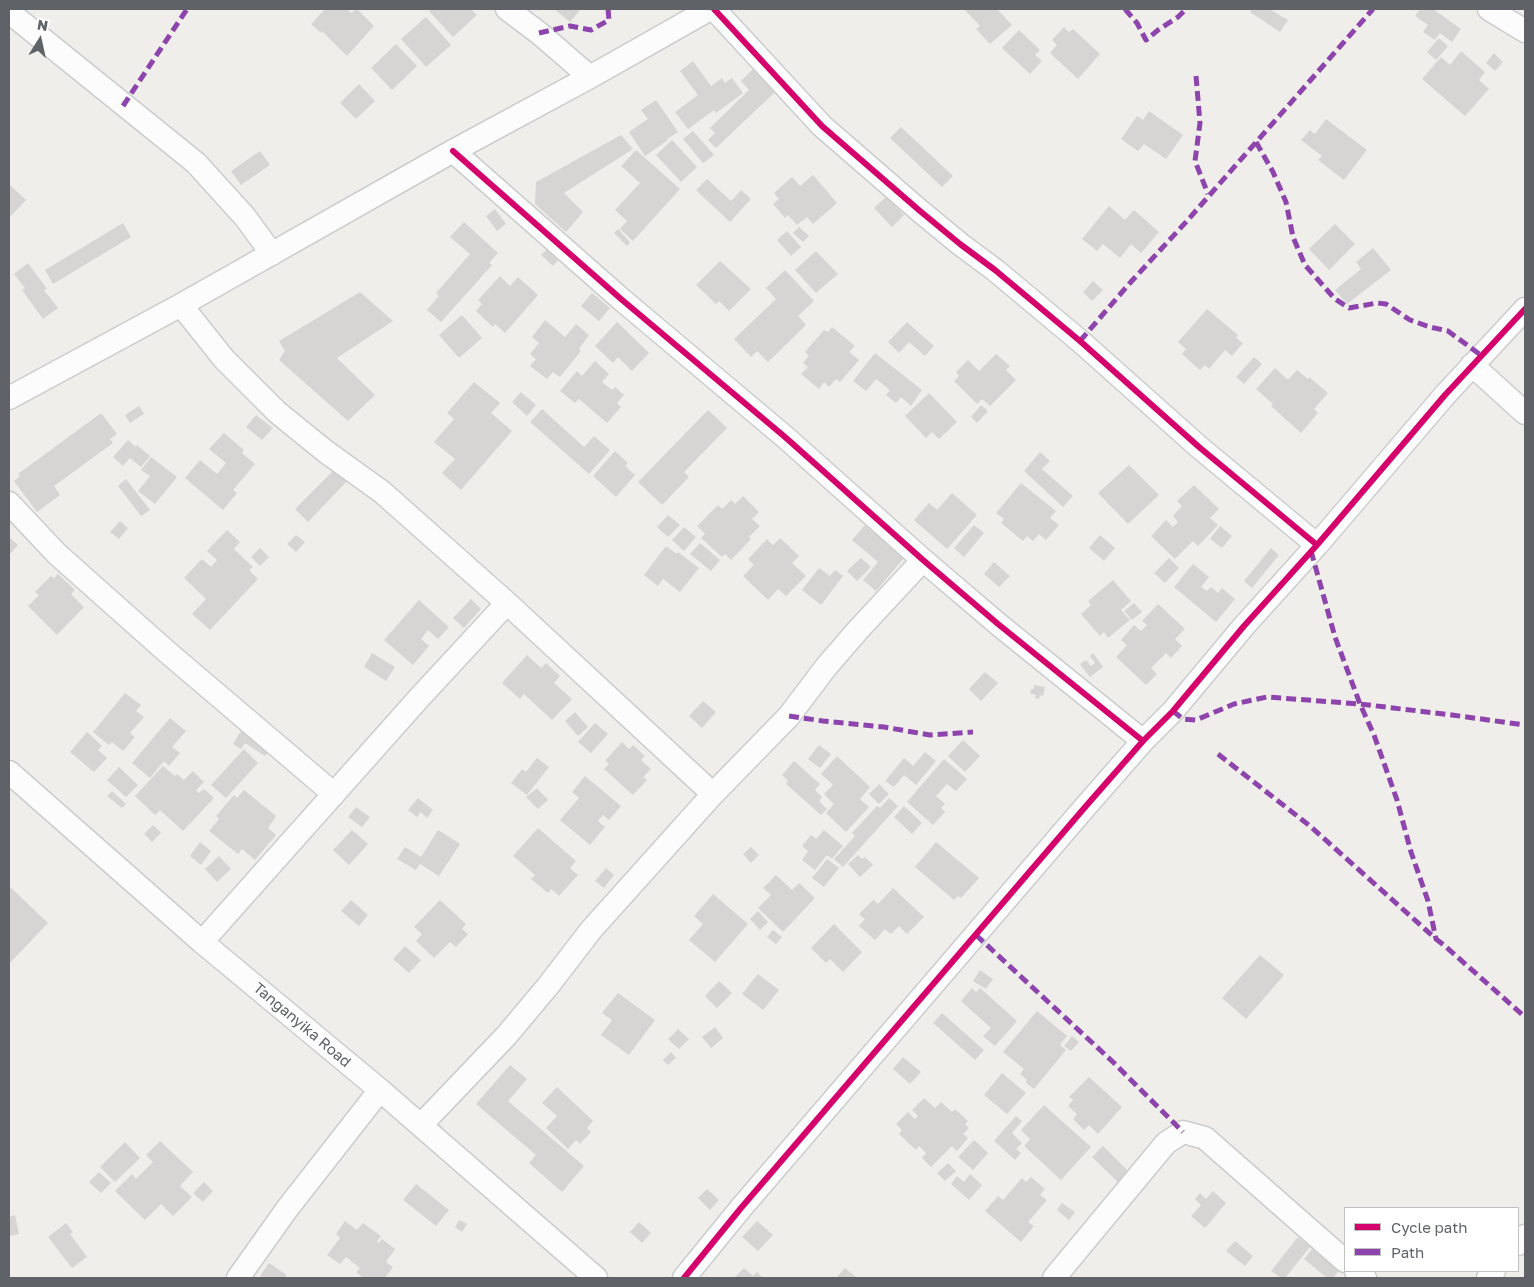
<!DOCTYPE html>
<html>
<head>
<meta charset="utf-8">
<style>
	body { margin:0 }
	#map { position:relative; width:1534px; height:1287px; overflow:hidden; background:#efeeea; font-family:"Golos Text",sans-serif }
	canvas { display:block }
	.frame { position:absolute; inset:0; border:10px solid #5f6368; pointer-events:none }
	.legend { position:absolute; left:1344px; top:1207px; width:175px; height:65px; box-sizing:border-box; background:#fff; border:1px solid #bfc1c3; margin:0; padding:6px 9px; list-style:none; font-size:15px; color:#5f6368 }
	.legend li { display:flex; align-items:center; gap:10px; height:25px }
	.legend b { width:25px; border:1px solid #bfc1c3 }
	.north { position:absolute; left:15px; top:15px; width:50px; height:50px; -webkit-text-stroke:4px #fff; paint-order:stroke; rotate:10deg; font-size:14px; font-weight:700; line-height:20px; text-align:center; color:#5f6368 }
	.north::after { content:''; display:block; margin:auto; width:18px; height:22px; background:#5f6368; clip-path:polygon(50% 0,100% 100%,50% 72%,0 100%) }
</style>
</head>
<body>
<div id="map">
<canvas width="1534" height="1287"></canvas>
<div class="frame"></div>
<ul class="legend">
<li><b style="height:6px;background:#d6006c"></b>Cycle path</li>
<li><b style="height:6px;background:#8e44ad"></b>Path</li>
</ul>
<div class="north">N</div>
</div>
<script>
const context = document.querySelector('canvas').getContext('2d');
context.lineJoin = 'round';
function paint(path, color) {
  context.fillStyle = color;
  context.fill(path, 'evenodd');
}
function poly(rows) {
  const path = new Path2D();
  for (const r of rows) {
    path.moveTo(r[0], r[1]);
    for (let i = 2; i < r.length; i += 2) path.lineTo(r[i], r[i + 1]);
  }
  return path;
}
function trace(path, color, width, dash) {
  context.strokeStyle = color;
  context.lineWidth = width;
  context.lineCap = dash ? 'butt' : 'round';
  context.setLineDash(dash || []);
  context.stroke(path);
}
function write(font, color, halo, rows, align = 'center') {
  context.font = font + ' "Golos Text",sans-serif';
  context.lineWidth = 4;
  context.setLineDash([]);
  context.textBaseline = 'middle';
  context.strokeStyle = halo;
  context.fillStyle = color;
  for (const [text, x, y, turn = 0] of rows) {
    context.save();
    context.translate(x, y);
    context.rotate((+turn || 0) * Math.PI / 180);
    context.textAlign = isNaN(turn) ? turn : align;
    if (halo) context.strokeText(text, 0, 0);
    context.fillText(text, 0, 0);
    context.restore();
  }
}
paint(poly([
	[325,9,347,9,351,13,357,9,374,26,347,56,322,31,321,33,311,24],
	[432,9,471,9,477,15,453,37,429,11],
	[554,9,579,9,580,10,570,22],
	[964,9,997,9,1012,25,990,44,976,29,980,26],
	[1252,9,1269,9,1288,20,1280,32,1250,12],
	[1420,9,1433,9,1461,29,1452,42,1440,33,1435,40,1423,32,1428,25,1415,16],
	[426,17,451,45,426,67,401,39],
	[1064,27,1069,32,1073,29,1100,54,1078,79,1050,53,1057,45,1052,40],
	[1019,30,1040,50,1035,55,1042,61,1030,74,1002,48],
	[1439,38,1448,46,1436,60,1427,52],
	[396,44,417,66,392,90,371,68],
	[1461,51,1485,72,1479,80,1489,89,1465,116,1422,79,1441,57,1450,65],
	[1494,53,1503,62,1495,71,1486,63],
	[693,61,711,86,722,78,725,83,732,78,743,93,716,113,714,110,688,129,675,112,698,95,680,71],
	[753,69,775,92,716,148,708,140,715,133,710,128,749,90,741,81],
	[359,84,375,101,356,119,340,103],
	[656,100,678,132,667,139,668,140,645,156,629,132,648,119,641,110],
	[1149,111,1183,135,1166,159,1144,144,1138,151,1121,139,1137,116,1143,120],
	[1326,119,1367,150,1344,180,1318,160,1322,156,1301,140,1310,130,1315,134],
	[901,127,953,176,942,187,890,138],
	[693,131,714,155,703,163,683,139],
	[621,135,633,149,564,193,583,212,566,232,535,204,536,182],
	[672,140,697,167,681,182,656,155],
	[636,150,680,189,633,241,620,229,627,221,615,210,640,183,621,166],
	[260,151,270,165,241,185,231,171],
	[813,175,837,203,813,224,807,217,797,225,788,215,785,218,773,204,779,199,774,193,792,177,800,186],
	[707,179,731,201,741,190,751,199,730,222,696,190],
	[9,184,26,200,9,218],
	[886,197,904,215,892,227,874,208],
	[1109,206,1125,220,1134,210,1159,232,1141,253,1131,244,1120,258,1103,244,1097,251,1082,239],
	[495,209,506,224,497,231,486,216],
	[464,222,498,253,489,263,492,265,441,322,427,310,439,296,436,293,470,254,450,237],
	[123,223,131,237,53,284,45,270],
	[1335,224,1355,244,1329,270,1309,249],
	[799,227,809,236,803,242,793,233],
	[618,229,630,242,627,246,614,233],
	[787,231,801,247,791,256,777,240],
	[548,248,560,258,553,266,541,255],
	[1373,248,1391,270,1347,304,1335,290,1361,269,1356,262],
	[816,251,838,274,816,293,795,270],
	[720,261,751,289,729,311,719,301,716,304,696,285],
	[28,263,47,289,44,290,58,308,43,319,22,290,25,288,14,274],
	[785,270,814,301,798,316,806,325,768,362,757,351,751,357,734,339,776,299,766,288],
	[500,276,510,286,518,277,538,295,505,333,495,324,493,327,476,311,482,304,478,300],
	[1093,281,1103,290,1092,301,1083,292],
	[360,292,393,321,337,358,375,395,348,421,279,360,285,351,279,341],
	[592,293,610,308,599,321,581,306],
	[1207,309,1238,335,1236,338,1243,343,1232,356,1225,350,1209,369,1205,365,1200,370,1182,354,1186,349,1178,342],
	[462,315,482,338,459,358,439,335],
	[545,320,565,337,576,324,589,335,579,349,581,351,560,377,553,372,547,379,530,366,536,359,530,354,539,343,532,337],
	[617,322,649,353,632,371,618,357,613,363,595,346],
	[907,322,934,346,925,356,909,342,899,353,888,342],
	[832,327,855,346,849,352,859,360,840,382,836,379,829,387,824,382,819,389,801,374,808,367,803,363,809,356,805,352,824,330,828,332],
	[875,353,922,390,911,406,901,397,896,403,886,395,890,390,876,379,866,391,853,381],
	[996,354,1010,366,1006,370,1016,380,990,406,982,399,977,404,954,381,959,376,956,372,968,360,979,371],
	[1254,357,1262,364,1244,384,1236,377],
	[595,361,609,374,602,382,612,390,615,387,624,395,617,403,621,407,607,423,579,399,575,403,560,391,577,371,582,376],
	[1275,368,1288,380,1297,370,1308,379,1309,377,1328,393,1314,409,1318,413,1301,433,1271,406,1273,404,1256,389],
	[474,382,500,403,491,413,512,431,461,490,442,473,455,459,434,442,454,419,447,413],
	[521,392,536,405,527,416,512,402],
	[929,393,957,422,939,439,932,432,926,438,905,416],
	[981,405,988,411,977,423,971,417],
	[139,406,144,414,130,423,125,415],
	[542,409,584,447,594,436,610,450,589,474,530,422],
	[708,410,727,428,684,472,689,477,662,505,638,482],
	[101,413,117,434,110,439,113,443,54,486,60,495,37,512,14,481,20,476,18,474],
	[256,415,273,428,262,440,246,427],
	[224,433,244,450,242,453,255,464,233,490,237,493,223,510,185,478,200,460,217,474,226,463,209,449],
	[128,440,136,447,137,445,150,456,141,467,130,458,123,466,113,457],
	[615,451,628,463,625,466,635,475,616,497,593,476],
	[1040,452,1050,461,1042,469,1073,496,1063,507,1024,471],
	[151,457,177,477,155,504,138,491,150,476,141,470],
	[1129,465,1159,495,1128,524,1098,493],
	[333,471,337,475,342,471,350,478,308,522,295,509],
	[126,479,150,510,141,516,118,486],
	[1021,483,1056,511,1050,518,1059,525,1046,540,1039,534,1033,541,1027,536,1023,541,1001,523,1004,519,996,513],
	[1194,485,1219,509,1210,518,1218,525,1198,546,1193,541,1175,559,1151,536,1166,520,1173,527,1178,522,1173,516,1182,506,1177,501],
	[952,493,977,515,947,549,914,520,929,503,937,510],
	[743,496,759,512,752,519,760,526,749,537,751,539,731,560,725,554,722,557,701,538,705,534,697,526,718,505,722,509,731,500,735,504],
	[668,515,680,525,668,537,657,527],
	[120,521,128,528,119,539,110,532],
	[865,525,904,558,876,591,863,580,878,562,852,540],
	[974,525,984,533,964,557,954,548],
	[1220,526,1232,536,1222,548,1210,539],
	[684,527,696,537,684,551,672,540],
	[227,530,240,542,234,549,253,567,249,570,258,579,210,630,192,614,206,599,184,578,202,559,211,567,217,560,207,551],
	[296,535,305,542,296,552,287,544],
	[1100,535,1115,548,1104,561,1089,548],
	[9,537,18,545,9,555],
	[780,538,799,556,792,563,806,576,786,596,778,589,768,600,743,576,754,565,748,559,767,539,773,545],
	[700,543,720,560,711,571,690,554],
	[666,546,677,554,678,552,699,568,680,592,663,579,658,586,644,575],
	[260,548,269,557,260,566,251,557],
	[1271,548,1279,555,1252,588,1244,581],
	[861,558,871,567,857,581,847,571],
	[1169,558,1179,568,1165,583,1154,573],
	[994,562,1010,576,999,587,984,574],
	[1193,564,1209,577,1201,587,1207,591,1211,587,1218,593,1222,588,1235,599,1216,622,1174,587],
	[819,568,830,576,835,570,843,576,821,605,802,590],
	[58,574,75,590,71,594,84,607,57,635,28,606,39,595,35,592,51,576,54,578],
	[1113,580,1131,601,1121,610,1130,620,1108,638,1104,632,1100,636,1081,614,1091,605,1088,601],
	[471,599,481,609,464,628,453,618],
	[419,600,449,627,438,639,428,630,421,639,429,646,413,665,384,640],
	[1134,603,1142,612,1132,620,1124,611],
	[1158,604,1185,629,1175,639,1182,646,1171,658,1166,653,1151,668,1157,674,1146,685,1116,657,1127,645,1121,640,1134,625,1141,631,1147,625,1142,621],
	[372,653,395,667,386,681,364,667],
	[1093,653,1103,667,1090,677,1080,664,1086,660,1091,666,1095,663,1090,656],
	[527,655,541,668,546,663,560,676,554,683,572,699,552,720,524,694,520,699,502,683],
	[985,672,998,683,981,701,969,689],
	[1034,685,1045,687,1043,696,1040,695,1039,699,1035,698,1036,695,1030,693,1031,689,1034,689],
	[125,693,141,705,136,711,144,717,130,733,135,737,123,751,112,742,109,745,93,732],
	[703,701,716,712,702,728,689,716],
	[575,712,588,727,578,736,565,721],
	[170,718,186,731,172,747,180,753,169,766,164,761,150,778,132,763],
	[595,723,608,734,591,753,578,742],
	[242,729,271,748,265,756,245,743,241,749,233,744],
	[87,732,102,746,98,750,107,758,94,772,70,752],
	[963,740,980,756,965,772,948,756],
	[622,742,629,749,633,745,645,756,641,760,651,769,643,777,647,780,633,795,604,769,609,764,605,761],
	[819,745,831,754,820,768,808,759],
	[244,749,258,763,226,798,211,785],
	[925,752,936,761,916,785,904,775,894,787,885,781,904,758,913,766],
	[837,756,870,787,860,799,869,807,846,832,826,813,834,804,824,794,833,785,821,774],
	[537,758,549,767,527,795,511,783,522,769,526,772],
	[944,759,967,779,956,791,947,784,936,796,945,804,941,808,945,812,933,825,907,802],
	[794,761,820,784,815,790,822,797,819,801,827,809,821,815,786,784,788,781,782,775],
	[163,766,175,776,177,774,184,780,193,771,204,782,196,790,199,793,204,789,214,798,183,831,160,810,155,815,135,796],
	[119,767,138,785,126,797,107,780],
	[585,776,621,806,609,820,603,815,598,821,605,827,590,845,560,820,579,798,572,792],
	[879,784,889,794,879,804,869,794],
	[537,788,548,800,538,809,526,797],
	[244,790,276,816,268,828,276,835,255,860,242,849,238,854,209,831,219,819,216,816,234,795,237,798],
	[112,791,126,804,122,808,107,796],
	[418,798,433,810,427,818,421,812,417,817,408,810],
	[889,798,898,806,843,867,834,859,855,836,852,833,877,806,880,808],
	[904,806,922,823,912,834,894,817],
	[356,807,370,817,362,827,348,817],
	[153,825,161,833,152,842,144,834],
	[538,828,576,861,570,868,578,875,559,896,551,889,548,893,531,879,535,875,513,856],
	[352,830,368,844,349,865,333,850],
	[438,830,460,844,439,876,420,864,416,870,397,859,405,847,421,857],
	[824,830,843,846,832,859,827,855,815,870,802,860,808,851,802,846,811,835,816,839],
	[200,842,211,851,201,865,190,856],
	[936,842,979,878,961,898,958,896,954,900,915,867],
	[751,847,759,855,751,863,743,854],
	[858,855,862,859,865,857,873,865,860,877,848,864],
	[219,856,231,869,217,882,205,869],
	[827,859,839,868,824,887,812,878],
	[606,868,614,875,604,888,595,881],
	[776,875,792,890,799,883,815,898,783,932,758,908,771,895,763,888],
	[9,886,48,923,9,964],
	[893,888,924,917,907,934,899,926,891,934,885,929,875,940,859,926,865,919,859,914,873,900,878,904],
	[713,894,748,924,715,962,689,940,703,924,694,916],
	[351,900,368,915,359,926,341,911],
	[440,900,466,924,462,929,468,934,456,947,450,942,434,958,416,941,422,934,414,927],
	[758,911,768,922,760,930,750,919],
	[834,924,862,952,843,972,830,959,826,963,811,948],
	[773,930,782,937,776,944,767,937],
	[405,946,421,960,409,973,393,959],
	[1260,955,1284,975,1246,1019,1222,998],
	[980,970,993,979,986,989,973,981],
	[758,974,779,990,763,1010,742,994],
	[719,981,732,993,717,1008,705,996],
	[972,988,976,992,980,988,1017,1021,995,1046,983,1036,991,1028,961,1001],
	[618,993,655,1020,629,1055,601,1035,612,1020,602,1013],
	[1037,1011,1067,1036,1060,1045,1066,1050,1034,1089,1025,1082,1027,1080,1020,1074,1024,1069,1003,1052],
	[942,1013,984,1050,975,1060,933,1023],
	[715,1027,723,1038,711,1048,702,1037],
	[678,1029,689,1039,679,1049,668,1039],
	[1072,1036,1079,1042,1071,1051,1064,1046],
	[671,1052,676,1058,668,1065,663,1060],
	[903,1057,921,1072,910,1084,893,1069],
	[510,1065,527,1079,508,1101,584,1166,562,1192,529,1163,536,1155,476,1104],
	[1002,1073,1026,1093,1007,1114,984,1095],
	[1089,1077,1122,1107,1098,1134,1089,1125,1084,1130,1073,1119,1077,1114,1068,1106,1073,1100,1069,1097],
	[557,1087,593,1121,587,1128,591,1132,580,1144,576,1140,568,1149,546,1128,557,1116,542,1103],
	[924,1098,935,1108,941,1102,952,1112,955,1109,968,1121,965,1124,969,1128,963,1134,968,1138,957,1151,952,1146,931,1167,922,1158,926,1153,919,1146,916,1150,899,1134,902,1130,896,1124,908,1112,915,1119,918,1116,912,1110],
	[1044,1105,1091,1147,1061,1180,1024,1146,1030,1139,1021,1130],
	[1016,1116,1022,1121,1012,1133,1022,1143,1016,1149,1021,1153,1015,1160,994,1141],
	[974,1140,988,1153,973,1170,958,1157],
	[160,1141,193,1172,180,1186,192,1197,173,1216,161,1204,145,1220,115,1191,132,1174,136,1179,153,1162,146,1155],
	[125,1142,140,1158,115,1182,100,1167],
	[1103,1146,1130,1173,1120,1184,1092,1157],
	[948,1163,956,1171,945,1181,937,1173],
	[99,1172,111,1183,101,1193,89,1182],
	[970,1174,982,1185,969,1200,951,1184,957,1176,964,1182],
	[1031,1177,1045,1189,1040,1195,1047,1200,1028,1222,1034,1226,1021,1242,985,1211,998,1196,1003,1200,1022,1178,1026,1182],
	[204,1182,213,1191,203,1202,193,1193],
	[416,1184,449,1210,436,1226,403,1200],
	[707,1189,719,1200,710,1210,698,1198],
	[1213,1191,1226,1203,1205,1228,1191,1216,1201,1205,1195,1199,1200,1193,1206,1199],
	[1062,1203,1075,1212,1069,1220,1057,1210],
	[15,1215,19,1234,9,1236,9,1217],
	[459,1220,467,1224,462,1232,455,1227],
	[345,1221,357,1230,363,1223,381,1236,377,1241,379,1243,382,1239,395,1249,386,1262,393,1267,385,1278,363,1278,356,1272,360,1268,346,1257,340,1264,327,1255,340,1238,336,1234],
	[757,1221,773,1235,758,1251,742,1237],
	[639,1222,651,1233,642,1243,630,1232],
	[66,1223,73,1232,70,1234,87,1257,72,1268,48,1237],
	[1298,1237,1310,1247,1285,1278,1281,1278,1271,1271],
	[1235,1241,1253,1256,1245,1266,1226,1251],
	[1312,1249,1339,1271,1333,1278,1327,1278,1304,1259],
	[269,1263,287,1275,284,1278,263,1278,260,1276],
	[744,1268,753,1276,757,1272,763,1278,734,1278],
	[845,1268,857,1278,836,1278]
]), '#d6d5d3');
const minor = poly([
	[507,9,539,33,590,77],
	[714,9,822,126,920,211,960,244,995,270,1080,341,1199,447,1317,545],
	[1489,9,1525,31],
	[9,12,196,163,245,217,272,254],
	[453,151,621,299,785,437,923,560,998,624,1143,741],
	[181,305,224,359,277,412,325,451,382,492,507,603,713,794],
	[1472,365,1525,413],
	[9,398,181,305,453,151,590,77,710,9],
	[9,503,57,554,166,651,334,794],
	[9,772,202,942,380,1090,596,1278],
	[202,942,420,697,507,603],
	[421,1125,506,1036,548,986,591,930,713,794,789,716,826,667,858,630,923,560],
	[1518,1244,1525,1236],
	[1356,1271,1365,1278],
	[238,1278,287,1209,380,1090],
	[684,1278,741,1208,1086,806,1143,741,1173,711,1244,626,1317,545,1445,395,1525,309],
	[1054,1278,1166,1143,1183,1132,1205,1138,1345,1261],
	[1488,1278,1494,1271]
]);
trace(minor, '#cbcccc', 25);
trace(minor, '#fdfcfc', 22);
trace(poly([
	[1125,9,1137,23,1146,40,1158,30,1178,17,1186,9],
	[539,33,570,26,591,30,609,20,608,9],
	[1196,76,1200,123,1195,161,1208,194],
	[123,106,187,9],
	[1256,142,1273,172,1286,202,1293,237,1305,265,1335,299,1349,308,1377,303,1386,304,1410,320,1430,327,1448,331,1482,356],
	[1080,341,1129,284,1186,222,1373,9],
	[1311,551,1335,637,1360,704,1374,735,1397,800,1411,852,1428,901,1436,939],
	[1173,711,1183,719,1196,720,1234,704,1267,697,1360,704,1452,715,1525,725],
	[789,716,823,721,884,727,930,735,973,732],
	[1218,754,1310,826,1436,939,1445,946,1525,1017],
	[976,935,1113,1062,1183,1132]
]), '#8e44ad', 5, [10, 5]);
trace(poly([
	[714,9,822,126,920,211,960,244,995,270,1080,341,1199,447,1317,545],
	[453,151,621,299,785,437,923,560,998,624,1143,741],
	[684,1278,741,1208,1086,806,1143,741,1173,711,1244,626,1317,545,1445,395,1525,309]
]), '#d6006c', 6);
write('15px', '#5f6368', '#fff', [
	["Tanganyika Road",302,1025,40]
]);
</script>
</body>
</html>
